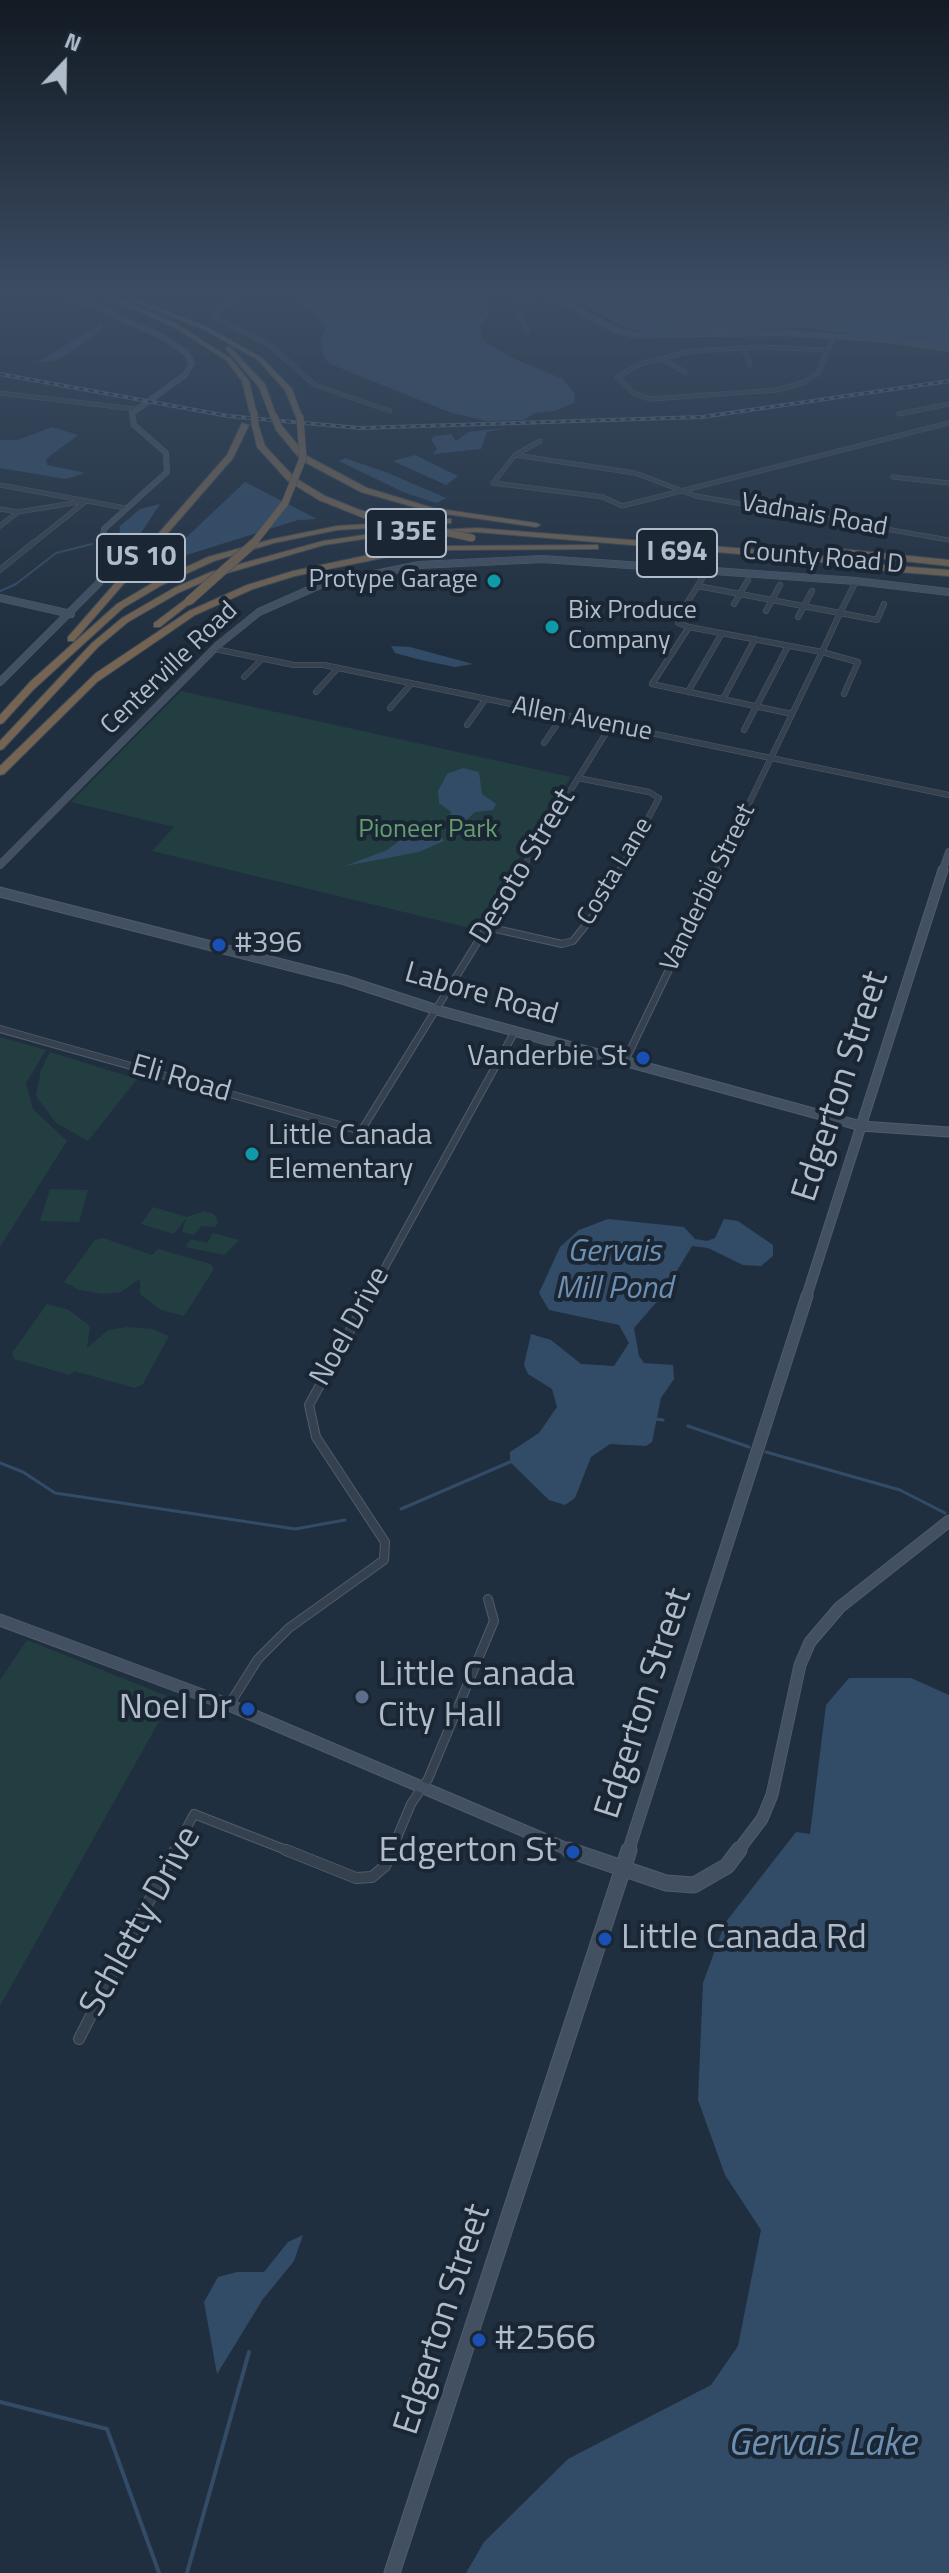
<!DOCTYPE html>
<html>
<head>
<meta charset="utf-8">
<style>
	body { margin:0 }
	#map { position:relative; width:949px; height:2573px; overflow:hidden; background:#202f3f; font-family:"Titillium Web",sans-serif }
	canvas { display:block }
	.north { position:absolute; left:24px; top:24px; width:80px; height:80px; -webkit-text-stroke:6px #1a2633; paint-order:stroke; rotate:22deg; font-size:22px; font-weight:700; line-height:32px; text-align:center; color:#b0bcca }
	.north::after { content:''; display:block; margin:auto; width:28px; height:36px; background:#b0bcca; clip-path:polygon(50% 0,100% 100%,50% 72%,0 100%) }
</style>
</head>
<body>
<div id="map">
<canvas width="949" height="2573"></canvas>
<div class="north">N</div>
</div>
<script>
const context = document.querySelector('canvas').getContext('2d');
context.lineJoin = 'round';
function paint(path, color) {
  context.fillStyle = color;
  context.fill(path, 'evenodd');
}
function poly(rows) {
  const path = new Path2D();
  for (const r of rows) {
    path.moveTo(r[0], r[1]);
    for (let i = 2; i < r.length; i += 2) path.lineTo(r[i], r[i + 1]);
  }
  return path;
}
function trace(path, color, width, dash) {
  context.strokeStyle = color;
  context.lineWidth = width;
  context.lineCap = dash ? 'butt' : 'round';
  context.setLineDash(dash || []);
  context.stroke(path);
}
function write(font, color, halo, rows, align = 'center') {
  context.font = font + ' "Titillium Web",sans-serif';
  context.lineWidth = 8;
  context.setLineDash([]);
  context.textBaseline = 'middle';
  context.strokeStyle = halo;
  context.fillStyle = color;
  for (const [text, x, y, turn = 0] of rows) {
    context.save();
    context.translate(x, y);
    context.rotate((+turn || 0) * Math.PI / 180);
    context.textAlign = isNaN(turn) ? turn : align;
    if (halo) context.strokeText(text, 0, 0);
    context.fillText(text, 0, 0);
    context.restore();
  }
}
paint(poly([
	[181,691,571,777,474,929,152,851,174,827,71,802],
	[0,1037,46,1050,26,1083,33,1109,67,1141,0,1247],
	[50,1052,137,1079,88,1141,56,1123,36,1096,41,1070],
	[50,1189,88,1190,79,1222,40,1221],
	[153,1207,187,1217,204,1211,214,1214,218,1222,215,1227,201,1226,194,1235,182,1232,186,1218,174,1234,141,1224],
	[213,1233,239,1240,225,1255,185,1247,191,1239,207,1243],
	[103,1238,152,1255,158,1249,211,1264,214,1269,184,1316,161,1310,140,1294,140,1279,121,1292,103,1294,79,1290,64,1282,95,1240],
	[47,1304,69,1310,90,1326,87,1348,108,1330,127,1327,152,1329,169,1336,143,1384,135,1388,74,1371,69,1375,14,1359,12,1353],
	[27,1640,172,1698,0,2006,0,1680]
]), '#223e40');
paint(poly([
	[299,293,475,293,485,302,489,314,480,326,482,340,508,356,563,379,574,393,575,402,555,411,534,413,524,420,486,421,449,412,330,364,324,358,320,341,326,329,320,318,300,303],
	[561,293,949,293,949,346,804,328,652,334,627,328],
	[101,324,101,329,92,338,58,360,36,363],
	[52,427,78,435,46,459,47,465,85,473,66,479,0,468,0,440,18,440],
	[505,428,487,432,481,449,433,454,437,449,431,439,435,436,451,434,456,441,469,432],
	[415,455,458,476,446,485,393,461],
	[345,458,388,473,446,498,436,503,403,492,339,461],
	[245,482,317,519,298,520,158,564],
	[160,504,129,551,118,551,120,526,140,509],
	[391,646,410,647,473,664,455,667,421,660,395,653],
	[463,768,479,772,482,794,496,804,493,810,475,812,457,829,446,832,451,812,439,803,438,791,447,774],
	[410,833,438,833,444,841,419,852,345,866,387,850],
	[608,1219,684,1227,695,1239,707,1241,715,1238,724,1219,738,1221,773,1245,773,1256,761,1266,743,1265,708,1248,692,1246,661,1297,634,1328,639,1356,644,1363,673,1365,674,1379,661,1398,652,1442,646,1446,610,1444,591,1457,575,1498,565,1505,549,1500,510,1462,510,1452,539,1433,557,1407,552,1389,528,1374,524,1365,531,1334,551,1340,581,1364,614,1366,629,1343,619,1325,549,1310,539,1293,560,1247,579,1230],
	[849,1678,911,1678,949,1695,949,2573,466,2573,484,2542,568,2459,711,2385,738,2346,761,2230,725,2175,698,2100,703,1983,725,1923,796,1832,810,1834,826,1705],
	[303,2235,294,2261,263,2299,217,2374,204,2302,218,2277,237,2272,264,2272,288,2242]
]), '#324c68');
trace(poly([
	[111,541,117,539],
	[0,591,16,584,56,553,92,544]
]), '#324c68', 2);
trace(poly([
	[656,1419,663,1420],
	[688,1426,749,1447],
	[766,1452,900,1490,945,1513],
	[0,1463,23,1472,55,1493,295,1529,345,1520],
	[401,1509,510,1462]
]), '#324c68', 3);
trace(poly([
	[0,2402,107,2429,159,2573],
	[187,2573,249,2352]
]), '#324c68', 4);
const streetFar4 = poly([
	[212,316,268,344,315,385,390,411],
	[212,316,242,293],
	[527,332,515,305,519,299,536,293],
	[759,347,828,350,818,373,805,382,777,390,651,399,635,394,617,377,640,364,691,351,759,347],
	[744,348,750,365],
	[828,350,834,336],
	[660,358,685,372],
	[0,393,135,409],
	[899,414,949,404],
	[540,441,515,455,493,483,603,497,622,506,949,423],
	[515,455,635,473,696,496,949,540],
	[893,477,949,483],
	[0,485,125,508],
	[0,509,18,512,80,502],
	[0,526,17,513],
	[31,545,86,501]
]);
const streetFar3 = poly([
	[0,570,33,543],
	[698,586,840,613,856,581],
	[734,604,748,580],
	[766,611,780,585],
	[798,617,812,591],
	[689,627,678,623,678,618,703,577],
	[215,649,294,665,324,665,949,795],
	[244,677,262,659],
	[316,692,338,668],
	[688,692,722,633],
	[844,694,858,662,822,652,840,613,877,620,884,604],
	[723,699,755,639],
	[390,708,411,684],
	[467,725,485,700],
	[744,730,788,646],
	[544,743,562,717],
	[578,778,649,792,659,798,619,872],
	[520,872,611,725],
	[716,872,822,652,689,627,652,684,792,714]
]);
const streetFar2 = poly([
	[487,927,562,944,573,941,600,907,620,870],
	[0,1029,361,1131,522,870],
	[625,1061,717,870],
	[368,1298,515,1031]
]);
const streetFar1 = poly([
	[229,1705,258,1659,289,1628,384,1560,385,1542,316,1437,309,1405,369,1296],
	[174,1852,194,1814,291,1852],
	[391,1852,411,1804,428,1779,494,1621,488,1599]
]);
const street = poly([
	[286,1850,356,1878,372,1877,385,1866,392,1850],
	[79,2039,175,1850]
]);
const secondaryFar4 = poly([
	[66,293,165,338,186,353,192,363,185,375,132,413,134,425,166,453,167,472,104,529,102,545],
	[548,293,615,330,634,335,786,333,888,340,949,349]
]);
const secondaryFar3 = poly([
	[0,598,71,614],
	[0,682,99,583,106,566,102,543],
	[0,865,218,645,259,612,320,585,419,565,543,559,856,581,949,592],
	[942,872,949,852]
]);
const secondaryFar2 = poly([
	[0,892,345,980,437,1010,861,1126,949,1132],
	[806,1298,943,870]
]);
const secondaryFar1 = poly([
	[0,1620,229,1705,574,1852],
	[628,1852,807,1296],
	[737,1852,762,1819,772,1795,800,1665,810,1642,840,1607,949,1521]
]);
const secondary = poly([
	[569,1850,666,1883,694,1885,727,1866,739,1850],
	[392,2573,629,1850]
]);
const highway = poly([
	[98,293,107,293,178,325,230,358,249,381,257,415,250,413,242,381,226,360,174,327,98,293],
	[136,300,207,327,262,358,292,389,303,419,297,419,285,390,258,360,203,329,136,302,136,300],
	[226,347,230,347,265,384,277,418,271,418,259,387,226,349,226,347],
	[242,423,249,425,233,458,74,641,68,641,68,637,227,455,242,423],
	[252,424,258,424,265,446,294,477,325,496,365,512,365,516,359,516,319,500,288,481,257,447,252,424],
	[276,426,282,426,307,456,367,488,433,508,536,523,540,525,536,527,432,512,361,492,301,460,276,430,276,426],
	[448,519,451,519,451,523,337,530,274,543,214,561,162,585,123,608,33,690,3,723,0,724,0,715,31,681,117,604,156,581,208,557,273,539,337,526,448,519],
	[476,528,800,553,884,565,949,570,949,576,874,570,800,559,476,532,377,537,324,545,217,576,180,592,128,622,98,647,3,749,0,750,0,741,92,643,122,618,174,588,211,572,323,541,377,533,476,528],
	[595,545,598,545,598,549,450,550,392,556,295,576,253,589,195,615,97,682,4,774,0,775,0,766,96,673,189,611,247,585,293,571,392,550,450,546,595,545],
	[832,548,949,560,949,566,829,553,828,551,832,548],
	[186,599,193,601,160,627,154,627,154,623,186,599]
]);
trace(streetFar4, '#505c69', 5);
trace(streetFar3, '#505c69', 6);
trace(streetFar2, '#505c69', 8);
trace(streetFar1, '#505c69', 10);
trace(street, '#505c69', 12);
trace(secondaryFar4, '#505c69', 6);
trace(secondaryFar3, '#505c69', 8);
trace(secondaryFar2, '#505c69', 11);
trace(secondaryFar1, '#505c69', 13);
trace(secondary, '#505c69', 17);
trace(highway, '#3d4956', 2);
trace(streetFar4, '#35414e', 4);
trace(streetFar3, '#35414e', 5);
trace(streetFar2, '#35414e', 6);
trace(streetFar1, '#35414e', 8);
trace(street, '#35414e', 10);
trace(secondaryFar4, '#425062', 5);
trace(secondaryFar3, '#425062', 7);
trace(secondaryFar2, '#425062', 9);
trace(secondaryFar1, '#425062', 11);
trace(secondary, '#425062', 15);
paint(highway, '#756451');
const rail = poly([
	[0,374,228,416,360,428,702,417,949,381]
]);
trace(rail, '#566576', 4);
trace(rail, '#1a2633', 2, [5]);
const highwayBridgeFar1 = poly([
	[254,413,255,426],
	[274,416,279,428],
	[362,514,472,538],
	[252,545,285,503,303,458,300,417]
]);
const highwayBridge = poly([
	[189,601,254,543]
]);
trace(highwayBridgeFar1, '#3d4956', 8, []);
trace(highwayBridge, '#3d4956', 10, []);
trace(highwayBridgeFar1, '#756451', 7);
trace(highwayBridge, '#756451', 9);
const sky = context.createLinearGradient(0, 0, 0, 654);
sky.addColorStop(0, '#121a23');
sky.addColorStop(0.45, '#3c4d63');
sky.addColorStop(1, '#3c4d6300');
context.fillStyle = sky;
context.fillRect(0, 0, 949, 654);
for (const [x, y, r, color] of [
	[494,581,8,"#0f9aa8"],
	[552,627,8,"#0f9aa8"],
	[219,945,8,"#1a4fb4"],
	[643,1058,8,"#1a4fb4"],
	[252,1154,8,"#0f9aa8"],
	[362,1697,8,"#5c6f8a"],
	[248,1709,8,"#1a4fb4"],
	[573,1852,8,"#1a4fb4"],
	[605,1939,8,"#1a4fb4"],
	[479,2340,8,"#1a4fb4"]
]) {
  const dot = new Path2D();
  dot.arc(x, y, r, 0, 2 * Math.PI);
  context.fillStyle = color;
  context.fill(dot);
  trace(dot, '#1a2633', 3);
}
write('26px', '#b0bcca', '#1a2633', [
	["Vadnais Road",814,516,10],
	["County Road D",823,559,5],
	["Centerville Road",170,669,-44],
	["Allen Avenue",582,720,11],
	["Costa Lane",616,872,-59],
	["Vanderbie Street",709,888,-64]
]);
write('26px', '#b0bcca', '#1a2633', [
	["Protype Garage",478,581],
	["Bix Produce",568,612,"left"],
	["Company",568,642,"left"]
], 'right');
write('26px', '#649e6e', '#1a2633', [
	["Pioneer Park",428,831]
]);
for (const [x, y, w] of [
	[406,533,80],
	[677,553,80],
	[141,558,88]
]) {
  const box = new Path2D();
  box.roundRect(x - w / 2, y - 24, w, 48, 6);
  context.fillStyle = '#1a2633';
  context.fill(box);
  trace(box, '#b0bcca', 2);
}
write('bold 28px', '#b0bcca', null, [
	["I 35E",406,533],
	["I 694",677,553],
	["US 10",141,558]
]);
write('30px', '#b0bcca', '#1a2633', [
	["Desoto Street",524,867,-59],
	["Labore Road",481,995,16],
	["Eli Road",181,1080,16],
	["Noel Drive",351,1327,-61]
]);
write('30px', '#b0bcca', '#1a2633', [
	["#396",235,945],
	["Vanderbie St",627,1058,"right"],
	["Little Canada",268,1137],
	["Elementary",268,1171]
], 'left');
write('italic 32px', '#6d8fb1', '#1a2633', [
	["Gervais",614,1253],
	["Mill Pond",614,1290]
]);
write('36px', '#b0bcca', '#1a2633', [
	["Edgerton Street",842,1087,-72],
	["Edgerton Street",645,1704,-72],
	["Schletty Drive",142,1922,-61],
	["Edgerton Street",444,2320,-72]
]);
write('36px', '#b0bcca', '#1a2633', [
	["Little Canada",378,1676],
	["City Hall",378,1717],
	["Noel Dr",232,1709,"right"],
	["Edgerton St",557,1852,"right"],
	["Little Canada Rd",621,1939],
	["#2566",495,2340]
], 'left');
write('italic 38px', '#6d8fb1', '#1a2633', [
	["Gervais Lake",822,2446]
]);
</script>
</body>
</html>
